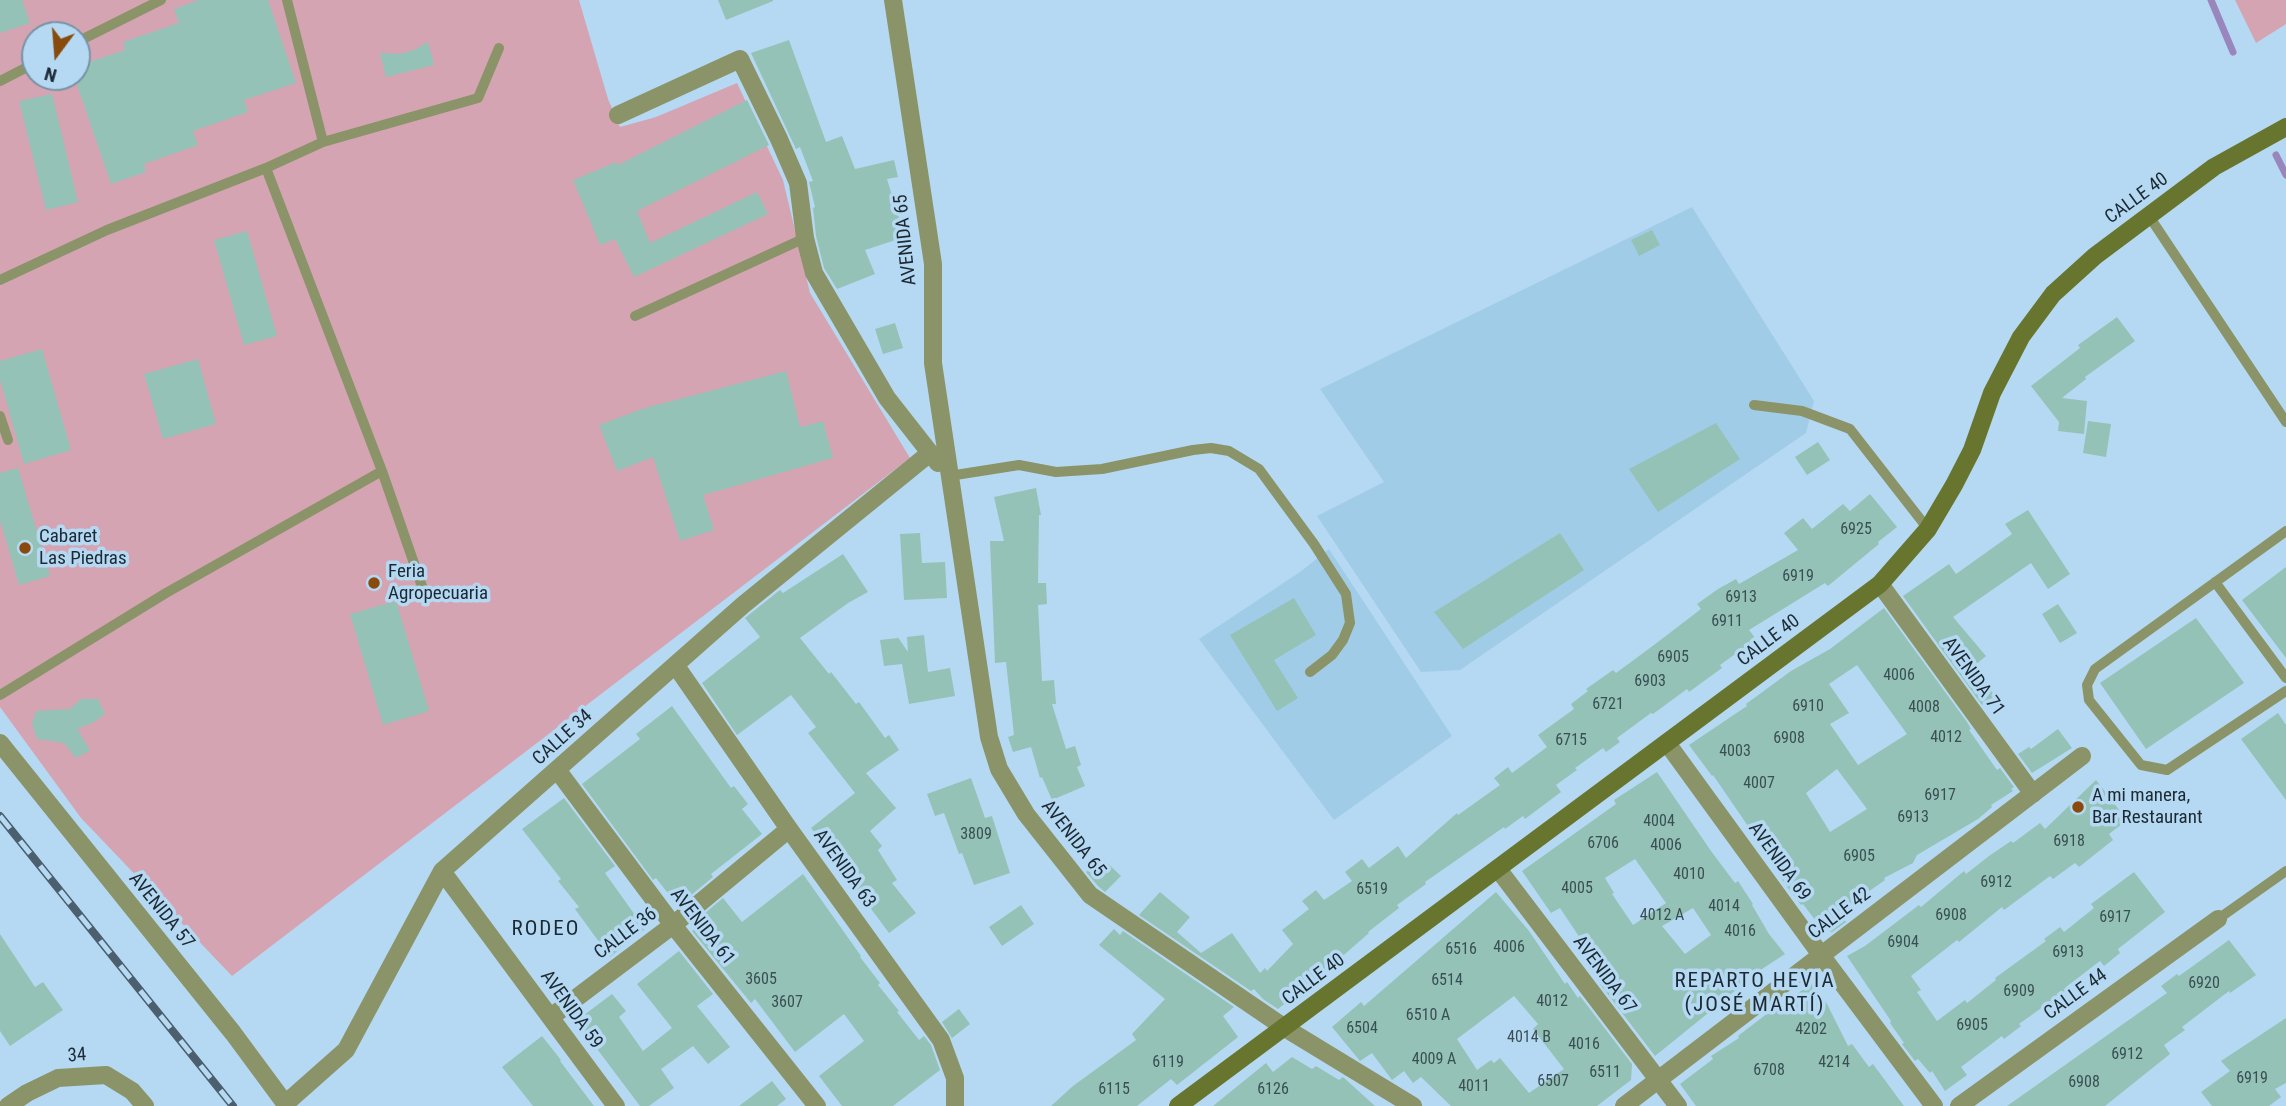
<!DOCTYPE html>
<html>
<head>
<meta charset="utf-8">
<style>
	body { margin:0 }
	#map { position:relative; width:2286px; height:1106px; overflow:hidden; background:#b5d9f2; font-family:"Roboto Condensed",sans-serif }
	canvas { display:block }
	.north { position:absolute; left:21px; top:21px; width:70px; height:70px; box-sizing:border-box; background:#b5d9f2; border:2px solid #7893a6; border-radius:50%; rotate:196deg; font-size:19px; font-weight:700; line-height:28px; text-align:center; color:#1c2933 }
	.north::after { content:''; display:block; margin:auto; width:24px; height:32px; background:#894b0d; clip-path:polygon(50% 0,100% 100%,50% 72%,0 100%) }
</style>
</head>
<body>
<div id="map">
<canvas width="2286" height="1106"></canvas>
<div class="north">N</div>
</div>
<script>
const context = document.querySelector('canvas').getContext('2d');
context.lineJoin = 'round';
function paint(path, color) {
  context.fillStyle = color;
  context.fill(path, 'evenodd');
}
function poly(rows) {
  const path = new Path2D();
  for (const r of rows) {
    path.moveTo(r[0], r[1]);
    for (let i = 2; i < r.length; i += 2) path.lineTo(r[i], r[i + 1]);
  }
  return path;
}
function trace(path, color, width, dash) {
  context.strokeStyle = color;
  context.lineWidth = width;
  context.lineCap = dash ? 'butt' : 'round';
  context.setLineDash(dash || []);
  context.stroke(path);
}
function write(font, color, halo, rows, align = 'center') {
  context.font = font + ' "Roboto Condensed",sans-serif';
  context.lineWidth = 7;
  context.setLineDash([]);
  context.textBaseline = 'middle';
  context.strokeStyle = halo;
  context.fillStyle = color;
  for (const [text, x, y, turn = 0] of rows) {
    context.save();
    context.translate(x, y);
    context.rotate((+turn || 0) * Math.PI / 180);
    context.textAlign = isNaN(turn) ? turn : align;
    if (halo) context.strokeText(text, 0, 0);
    context.fillText(text, 0, 0);
    context.restore();
  }
}
paint(poly([
	[1692,207,1814,401,1806,433,1460,670,1421,672,1317,516,1384,482,1320,389],
	[1329,549,1452,736,1334,820,1199,639,1300,572]
]), '#a1cce8');
paint(poly([
	[0,0,579,0,608,99,620,127,656,117,737,83,783,180,810,293,910,458,232,976,81,818,0,707],
	[35,35,77,35,77,77,35,77],
	[2235,0,2286,0,2286,24,2256,43]
]), '#d5a4b2');
trace(poly([
	[2211,0,2233,52],
	[2276,155,2286,175]
]), '#9886bd', 7);
paint(poly([
	[0,0,22,0,30,23,0,33],
	[199,0,268,0,296,83,244,100,248,112,193,131,198,145,144,164,146,172,111,184,77,85,77,66,125,50,123,42,179,23,174,9],
	[718,0,773,0,773,1,726,20],
	[789,40,826,142,842,136,855,169,894,160,898,177,887,179,905,237,865,250,875,274,837,289,824,268,816,236,813,208,815,207,809,182,813,181,800,147,796,149,751,53],
	[428,42,434,65,386,77,380,53,399,54,414,50],
	[52,94,78,202,46,210,19,101],
	[747,100,769,145,637,211,650,243,757,192,768,214,634,277,615,239,600,245,573,180,617,162,618,165],
	[1652,230,1660,245,1639,256,1631,240],
	[247,231,277,336,244,345,214,240],
	[2117,317,2135,341,2085,377,2086,379,2062,398,2087,401,2084,434,2058,431,2059,422,2031,386,2080,348,2078,345],
	[895,323,903,348,883,354,875,329],
	[42,349,71,450,24,464,0,380,0,361],
	[198,359,216,424,163,439,144,374],
	[786,371,800,427,823,421,833,458,703,495,714,530,680,541,653,457,617,471,599,425,645,408],
	[2088,421,2111,424,2106,457,2083,453],
	[1716,423,1740,459,1658,512,1629,469],
	[1818,442,1830,460,1807,475,1795,457],
	[18,468,50,576,19,585,0,520,0,473],
	[1036,488,1041,515,1039,515,1038,583,1046,583,1047,604,1038,605,1042,681,1054,680,1056,704,1052,704,1066,749,1075,746,1081,765,1077,767,1085,786,1052,800,1042,777,1040,778,1031,747,1013,752,1008,737,1014,735,1006,662,995,663,990,541,1004,541,994,497],
	[1870,494,1897,527,1878,542,1879,544,1828,586,1825,583,1749,630,1756,639,1720,665,1722,668,1689,692,1687,689,1653,714,1651,713,1617,738,1620,742,1606,752,1603,748,1575,768,1577,770,1556,785,1561,792,1525,819,1523,816,1505,829,1504,827,1425,882,1426,884,1397,905,1399,908,1368,932,1369,933,1330,967,1278,1009,1263,999,1254,989,1251,991,1139,915,1160,892,1190,917,1177,932,1201,953,1232,933,1260,973,1265,968,1267,971,1293,944,1282,930,1309,909,1302,901,1316,890,1324,900,1352,881,1345,872,1362,859,1369,868,1398,846,1406,858,1457,813,1458,815,1500,785,1494,778,1508,767,1512,773,1547,747,1538,735,1574,709,1571,704,1588,691,1586,689,1613,670,1616,673,1654,645,1701,609,1697,604,1718,589,1736,579,1739,584,1798,550,1784,533,1803,518,1812,529,1843,504,1850,511],
	[2028,510,2070,574,2048,589,2031,563,1953,617,1986,656,1973,667,1995,696,1982,705,1903,596,1949,564,1956,574,2012,534,2005,524],
	[920,533,922,563,945,562,947,598,904,600,900,534],
	[1560,533,1584,570,1463,649,1434,612],
	[843,554,868,592,848,603,800,638,829,674,831,672,856,704,859,702,885,738,889,735,899,750,866,773,896,808,870,831,882,846,878,850,897,880,892,883,916,913,889,933,811,828,855,793,808,733,816,727,791,695,737,735,702,683,760,637,745,618,780,590,783,593],
	[2286,567,2286,658,2242,600],
	[1294,598,1316,635,1274,660,1298,698,1277,711,1230,635],
	[396,601,429,711,383,725,350,614],
	[2058,604,2077,633,2060,643,2042,614],
	[1884,608,1967,722,1971,729,1969,730,1997,770,2000,768,2014,787,2011,789,2013,791,1991,805,1992,807,1978,819,1917,855,1913,863,1884,878,1885,880,1838,913,1846,922,1832,932,1822,929,1803,904,1801,905,1790,891,1760,846,1761,845,1713,775,1712,776,1689,745,1747,706,1746,704,1791,671,1830,649],
	[1857,665,1907,734,1858,765,1830,724,1849,713,1829,684],
	[1837,769,1867,809,1830,832,1806,793],
	[2196,618,2244,683,2146,749,2100,683],
	[924,635,928,672,950,668,955,696,909,704,902,664,884,666,880,640,898,638,897,636,908,652,907,637],
	[81,699,98,699,105,714,94,722,77,729,90,750,76,758,64,743,37,739,32,724,36,711,70,709],
	[672,706,731,788,734,786,748,804,742,809,762,834,711,874,713,877,678,906,656,878,653,880,582,784,640,739,636,734],
	[2278,713,2286,725,2286,800,2241,739],
	[2058,729,2072,748,2032,773,2018,754,2029,747,2031,749],
	[1657,772,1711,851,1735,883,1738,881,1753,904,1752,905,1769,934,1785,954,1736,986,1738,988,1723,1001,1655,1056,1600,984,1605,981,1592,956,1560,908,1551,913,1522,871,1616,804,1614,800],
	[1635,859,1666,903,1633,925,1612,894,1614,893,1605,878],
	[1693,908,1711,935,1685,954,1662,926],
	[971,778,985,818,992,816,1010,873,974,885,962,853,959,854,944,813,935,816,927,794],
	[2096,780,2127,820,2109,834,2113,840,2079,867,2075,863,2053,879,2050,876,2004,910,2002,907,1959,942,1957,940,1911,976,1921,990,1917,992,1937,1021,1965,1000,1967,1003,1996,980,1995,978,2046,941,2044,939,2060,927,2064,932,2094,908,2091,904,2134,872,2165,912,2118,949,2120,953,2104,966,2100,961,2066,987,2068,989,2019,1024,2021,1026,2004,1039,2002,1036,1961,1067,1967,1075,1945,1091,1932,1071,1930,1073,1918,1059,1915,1061,1902,1044,1904,1043,1890,1023,1891,1021,1847,956,1865,946,1919,905,1921,907,1964,871,1966,874,1989,856,2011,841,2013,843,2040,823,2045,829],
	[564,798,615,866,605,873,645,929,610,957,575,909,579,907,558,881,561,879,522,829],
	[1101,857,1121,876,1105,892,1098,886,1086,872],
	[803,874,861,956,860,957,880,983,878,985,899,1011,897,1012,919,1040,924,1036,931,1045,940,1070,893,1106,842,1106,819,1076,864,1041,844,1014,795,1052,755,999,751,1003,692,931,695,929,692,924,723,898,742,922],
	[1496,892,1529,931,1565,984,1567,982,1578,998,1580,996,1632,1064,1631,1080,1597,1106,1451,1106,1421,1077,1413,1083,1404,1071,1392,1080,1372,1053,1360,1061,1332,1027,1361,1002,1364,1006],
	[1514,996,1538,1024,1533,1029,1564,1069,1529,1093,1500,1058,1494,1063,1491,1060,1477,1070,1457,1039],
	[1021,905,1034,924,1002,946,989,927],
	[1114,929,1120,935,1123,931,1234,1007,1223,1016,1238,1037,1177,1085,1171,1079,1137,1106,1051,1106,1073,1086,1136,1040,1132,1034,1165,999,1099,945],
	[0,934,35,987,43,982,63,1010,10,1046,0,1031],
	[2229,940,2256,975,2230,993,2229,991,2182,1027,2185,1030,2164,1045,2170,1054,2105,1106,2007,1106,2167,993,2161,986,2177,974,2179,976],
	[679,951,713,994,697,1006,730,1047,708,1064,693,1046,661,1069,674,1088,649,1106,640,1106,576,1021,612,994,626,1011,619,1017,643,1051,672,1028,637,984],
	[1812,984,1827,1004,1848,1046,1852,1044,1869,1067,1873,1064,1904,1106,1696,1106,1680,1084,1713,1059,1711,1056,1739,1038,1738,1036,1777,1006],
	[959,1009,970,1024,952,1038,942,1022],
	[2286,1018,2286,1083,2275,1089,2281,1097,2269,1106,2212,1106,2201,1092,2230,1071,2221,1061],
	[542,1036,561,1060,560,1061,594,1106,533,1106,502,1067],
	[1292,1057,1312,1069,1316,1066,1339,1080,1343,1077,1375,1106,1213,1106,1266,1063,1273,1072],
	[772,1081,786,1099,777,1106,739,1106]
]), '#94c2b7');
trace(poly([
	[287,0,323,142],
	[77,42,161,0],
	[0,81,35,63],
	[266,168,382,471,425,595],
	[2149,216,2286,422],
	[0,280,107,230,266,168,323,142,478,98,499,48],
	[635,316,805,238],
	[1754,405,1802,411,1850,429,1928,529],
	[0,416,8,440],
	[949,476,1019,465,1056,472,1102,469,1193,450,1211,448,1229,451,1259,469,1314,544,1346,594,1350,623,1343,640,1332,655,1310,672],
	[2286,531,2095,669,2087,685,2089,700,2141,765,2167,770,2286,691],
	[2215,582,2286,678],
	[0,695,166,593,382,471],
	[2218,919,2286,871]
]), '#8a9468', 10);
trace(poly([
	[893,0,933,264,933,363,989,737,999,769,1026,814,1090,895,1285,1028,1413,1106],
	[618,115,740,59,779,139,798,183,805,238,814,273,887,398,938,463],
	[1880,584,2033,794],
	[676,666,789,829,941,1040,955,1078,955,1106],
	[0,743,233,1033,287,1106],
	[1667,743,1821,955,1934,1106],
	[558,771,673,925,817,1106],
	[1498,869,1678,1106],
	[442,871,616,1106],
	[551,1017,673,925,789,829],
	[285,1104,346,1050,442,871,743,605,930,453],
	[8,1106,27,1093,58,1078,106,1075,132,1091,145,1106],
	[1624,1106,2082,756],
	[1959,1106,2218,919]
]), '#8a9468', 18);
trace(poly([
	[1178,1106,1880,584,1928,529,1954,485,1972,450,1992,393,2021,337,2053,294,2095,256,2214,167,2286,127]
]), '#68752e', 18);
const rail = poly([
	[0,816,233,1106]
]);
trace(rail, '#4b5f6e', 8);
trace(rail, '#b5d9f2', 5, [16]);
for (const [x, y, r, color] of [
	[25,548,7,"#894b0d"],
	[374,583,7,"#894b0d"],
	[2078,807,7,"#894b0d"]
]) {
  const dot = new Path2D();
  dot.arc(x, y, r, 0, 2 * Math.PI);
  context.fillStyle = color;
  context.fill(dot);
  trace(dot, '#b5d9f2', 2.5);
}
write('16px', '#3a4f54', null, [
	["6925",1856,530],
	["6919",1798,577],
	["6913",1741,598],
	["6911",1727,622],
	["6905",1673,658],
	["4006",1899,676],
	["6903",1650,682],
	["6721",1608,705],
	["6910",1808,707],
	["4008",1924,708],
	["4012",1946,738],
	["6908",1789,739],
	["6715",1571,741],
	["4003",1735,752],
	["4007",1759,784],
	["6917",1940,796],
	["6913",1913,818],
	["4004",1659,822],
	["3809",976,835],
	["6918",2069,842],
	["6706",1603,844],
	["4006",1666,846],
	["6905",1859,857],
	["4010",1689,875],
	["6912",1996,883],
	["4005",1577,889],
	["6519",1372,890],
	["4014",1724,907],
	["4012 A",1662,916],
	["6908",1951,916],
	["6917",2115,918],
	["4016",1740,932],
	["6904",1903,943],
	["4006",1509,948],
	["6516",1461,950],
	["6913",2068,953],
	["3605",761,980],
	["6514",1447,981],
	["6920",2204,984],
	["6909",2019,992],
	["4012",1552,1002],
	["3607",787,1003],
	["6510 A",1428,1016],
	["6905",1972,1026],
	["6504",1362,1029],
	["4202",1811,1030],
	["4014 B",1529,1038],
	["4016",1584,1045],
	["6912",2127,1055],
	["4009 A",1434,1060],
	["6119",1168,1063],
	["4214",1834,1063],
	["6708",1769,1071],
	["6511",1605,1073],
	["6919",2252,1079],
	["6507",1553,1082],
	["6908",2084,1083],
	["4011",1474,1087],
	["6115",1114,1090],
	["6126",1273,1090]
]);
write('19px', '#1c2933', '#b5d9f2', [
	["CALLE 40",2137,199,-36],
	["AVENIDA 65",906,240,-96],
	["CALLE 40",1769,641,-37],
	["AVENIDA 71",1973,677,54],
	["CALLE 34",563,738,-42],
	["AVENIDA 65",1073,839,52],
	["AVENIDA 69",1779,862,54],
	["AVENIDA 63",844,869,54],
	["AVENIDA 57",161,911,51],
	["CALLE 42",1840,914,-37],
	["AVENIDA 61",702,927,52],
	["CALLE 36",626,934,-37],
	["AVENIDA 67",1604,975,53],
	["CALLE 40",1314,980,-37],
	["CALLE 44",2076,995,-36],
	["AVENIDA 59",571,1010,54],
	["34",77,1056,-4]
]);
write('19px', '#1c2933', '#b5d9f2', [
	["Cabaret",39,537],
	["Las Piedras",39,559],
	["Feria",388,572],
	["Agropecuaria",388,594],
	["A mi manera,",2092,796],
	["Bar Restaurant",2092,818]
], 'left');
context.letterSpacing = '2px';
write('21px', '#1c2933', '#b5d9f2', [
	["RODEO",546,930],
	["REPARTO HEVIA",1755,982],
	["(JOSÉ MARTÍ)",1755,1006]
]);
context.letterSpacing = '0px';
</script>
</body>
</html>
